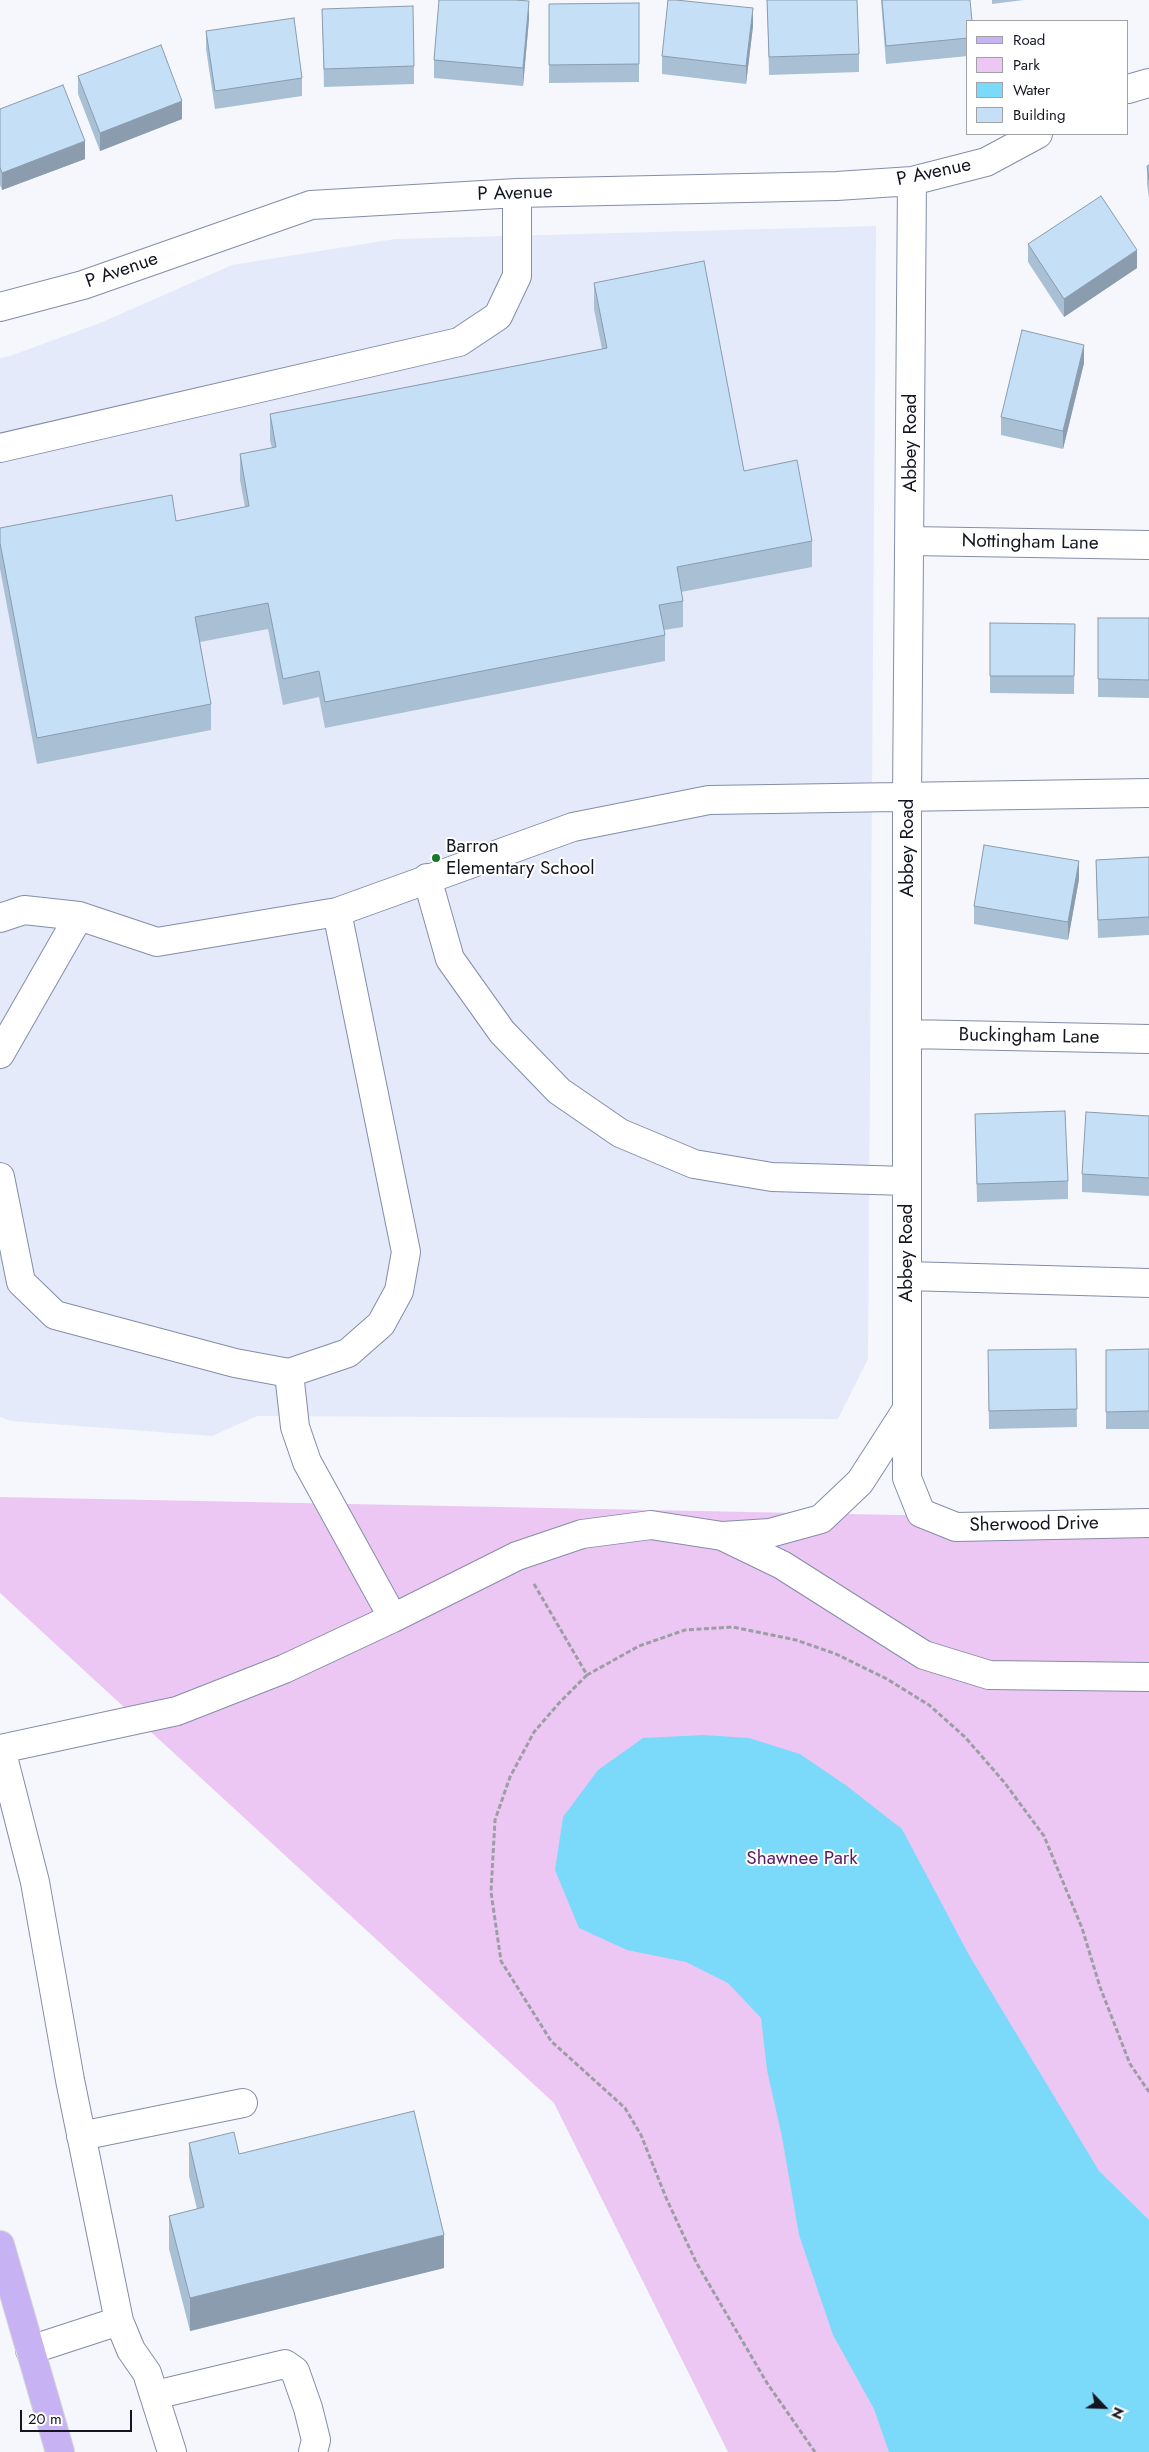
<!DOCTYPE html>
<html>
<head>
<meta charset="utf-8">
<style>
	body { margin:0 }
	#map { position:relative; width:1149px; height:2452px; overflow:hidden; background:#f5f7fd; font-family:Jost,sans-serif }
	canvas { display:block }
	.legend { position:absolute; left:966px; top:20px; width:162px; height:115px; box-sizing:border-box; background:#fff; border:1px solid #a1a2a6; margin:0; padding:6px 9px; list-style:none; font-size:15px; color:#131621 }
	.legend li { display:flex; align-items:center; gap:10px; height:25px }
	.legend b { width:25px; border:1px solid #a1a2a6 }
	.north { position:absolute; left:1079px; top:2382px; width:50px; height:50px; -webkit-text-stroke:4px #fff; paint-order:stroke; rotate:114deg; font-size:14px; font-weight:700; line-height:20px; text-align:center; color:#131621 }
	.north::after { content:''; display:block; margin:auto; width:18px; height:22px; background:#131621; clip-path:polygon(50% 0,100% 100%,50% 72%,0 100%) }
	.scale { position:absolute; left:20px; top:2410px; width:112px; height:22px; box-sizing:border-box; border:2px solid #131621; border-top:0; padding-left:6px; font-size:15px; line-height:18px; white-space:nowrap; color:#131621; -webkit-text-stroke:4px #fff; paint-order:stroke }
</style>
</head>
<body>
<div id="map">
<canvas width="1149" height="2452"></canvas>
<ul class="legend">
<li><b style="height:6px;background:#c7b2f4"></b>Road</li>
<li><b style="height:14px;background:#edc7f3"></b>Park</li>
<li><b style="height:14px;background:#7bdaf9"></b>Water</li>
<li><b style="height:14px;background:#c5dff7"></b>Building</li>
</ul>
<div class="north">N</div>
<div class="scale">20 m</div>
</div>
<script>
const context = document.querySelector('canvas').getContext('2d');
context.lineJoin = 'round';
function paint(path, color) {
  context.fillStyle = color;
  context.fill(path, 'evenodd');
}
function poly(rows) {
  const path = new Path2D();
  for (const r of rows) {
    path.moveTo(r[0], r[1]);
    for (let i = 2; i < r.length; i += 2) path.lineTo(r[i], r[i + 1]);
  }
  return path;
}
function trace(path, color, width, dash) {
  context.strokeStyle = color;
  context.lineWidth = width;
  context.lineCap = dash ? 'butt' : 'round';
  context.setLineDash(dash || []);
  context.stroke(path);
}
function write(font, color, halo, rows, align = 'center') {
  context.font = font + ' Jost,sans-serif';
  context.lineWidth = 4;
  context.setLineDash([]);
  context.textBaseline = 'middle';
  context.strokeStyle = halo;
  context.fillStyle = color;
  for (const [text, x, y, turn = 0] of rows) {
    context.save();
    context.translate(x, y);
    context.rotate((+turn || 0) * Math.PI / 180);
    context.textAlign = isNaN(turn) ? turn : align;
    if (halo) context.strokeText(text, 0, 0);
    context.fillText(text, 0, 0);
    context.restore();
  }
}
paint(poly([
	[876,226,868,1359,838,1419,257,1416,212,1436,11,1421,0,1417,0,358,10,356,100,323,232,265,395,239]
]), '#e5eafa');
paint(poly([
	[0,1497,1149,1520,1149,2452,728,2452,554,2103,0,1593]
]), '#edc7f3');
paint(poly([
	[704,1735,749,1738,800,1754,847,1786,902,1829,969,1955,1099,2171,1149,2220,1149,2452,889,2452,874,2409,833,2335,799,2235,782,2137,767,2070,761,2018,728,1983,686,1962,627,1950,579,1928,555,1870,563,1817,598,1770,643,1738]
]), '#7bdaf9');
const minor = poly([
	[1128,89,1149,83],
	[912,181,907,797,907,1478,921,1513,956,1527,1149,1523],
	[0,307,83,285,311,205,517,193,837,186,912,181,986,162,1038,134],
	[0,448,459,342,498,316,517,276,517,193],
	[910,541,1149,545],
	[427,878,450,959,502,1032,559,1091,620,1133,694,1164,772,1177,907,1181],
	[0,918,24,910,79,916,157,942,337,912,573,827,709,800,1149,793],
	[908,1034,1149,1039],
	[0,1054,79,916],
	[0,1177,21,1282,55,1315,235,1363,289,1373,348,1353,381,1324,399,1291,406,1252,337,912],
	[907,1276,1149,1283],
	[289,1373,295,1427,307,1462,393,1618],
	[723,1536,770,1533,821,1519,860,1482,907,1409],
	[0,1749,177,1711,284,1669,393,1618,517,1556,582,1534,651,1525,722,1536,782,1565,924,1655,989,1675,1149,1677],
	[1,1749,35,1882,70,2080,119,2321,30,2350],
	[81,2136,243,2103],
	[119,2321,131,2350,147,2373,172,2452],
	[155,2395,285,2364,295,2371,308,2408,316,2440,313,2452]
]);
const major = poly([
	[0,2245,60,2452]
]);
trace(minor, '#848da9', 30);
trace(major, '#d5d5d7', 30);
trace(poly([
	[534,1584,587,1675,639,1646,685,1630,733,1627,796,1640,836,1654,887,1679,929,1705,965,1737,1004,1782,1044,1836,1082,1928,1100,1987,1130,2064,1149,2092],
	[587,1675,560,1702,534,1732,510,1777,495,1820,491,1892,501,1961,551,2041,625,2108,641,2135,667,2200,696,2262,767,2383,815,2452]
]), '#9c9ea6', 3, [5, 2.5]);
trace(minor, '#fff', 28);
trace(major, '#c7b2f4', 28);
paint(poly([
	[767,0,859,54,859,72,769,75],
	[881,0,970,0,968,21,968,56,886,64],
	[992,0,1024,0,992,4],
	[639,3,639,82,549,83,549,4],
	[322,9,414,66,414,84,324,87],
	[529,19,523,86,434,78,434,60],
	[753,26,746,84,662,74,662,56],
	[206,31,302,78,302,96,215,109,206,49],
	[78,76,182,119,100,151,78,94],
	[0,109,85,159,2,190,0,185],
	[1149,165,1149,198,1147,184,1147,166],
	[1028,244,1137,268,1064,317,1028,262],
	[594,283,744,471,812,541,812,567,681,592,683,601,683,627,664,630,665,635,665,661,325,728,319,697,283,705,268,629,200,642,211,704,211,730,37,764,0,569,0,528,176,521,245,507,240,480,240,454,272,448,270,440,270,414,602,349,594,309],
	[1084,363,1063,449,1001,435,1001,417],
	[1098,618,1149,618,1149,698,1098,697],
	[990,623,1075,624,1074,694,990,693],
	[1149,857,1149,935,1098,938,1096,860],
	[1079,879,1068,940,974,924,974,906],
	[975,1114,1068,1181,1068,1199,977,1202],
	[1149,1116,1149,1196,1082,1192,1082,1174],
	[1076,1349,1077,1427,989,1429,988,1368],
	[1149,1349,1149,1429,1106,1429,1106,1350],
	[189,2143,239,2154,444,2268,190,2331,169,2249,169,2216,197,2209,189,2176]
]), '#a9c0d4');
paint(poly([
	[529,1,529,19,523,86,523,68],
	[753,8,753,26,746,84,746,66],
	[182,101,182,119,100,151,100,133],
	[85,141,85,159,2,190,2,173],
	[1137,250,1137,268,1064,317,1064,299],
	[1084,345,1084,363,1063,449,1063,431],
	[1079,861,1079,879,1068,940,1068,922],
	[444,2235,444,2268,190,2331,190,2298]
]), '#8a9cad');
const building = poly([
	[439,0,515,0,529,1,523,68,434,60,439,0],
	[668,0,676,0,753,8,746,66,662,56,668,0],
	[767,0,857,0,859,54,769,57,767,0],
	[882,0,970,0,972,21,968,21,968,38,886,46,882,0],
	[639,3,639,64,549,65,549,4,639,3],
	[413,6,414,66,324,69,322,9,413,6],
	[294,18,302,78,215,91,206,31,294,18],
	[161,45,182,101,100,133,78,76,161,45],
	[63,85,85,141,2,173,0,167,0,109,63,85],
	[1149,165,1149,180,1147,166,1149,165],
	[1101,196,1137,250,1064,299,1028,244,1101,196],
	[704,261,744,471,797,460,812,541,677,567,683,601,659,605,665,635,325,702,319,671,283,679,268,603,195,617,211,704,37,738,0,543,0,528,172,495,176,521,249,506,240,454,276,447,270,414,607,348,594,283,704,261],
	[1022,330,1084,345,1063,431,1001,417,1022,330],
	[1098,618,1149,618,1149,680,1098,679,1098,618],
	[990,623,1075,624,1074,676,990,676,990,623],
	[984,845,1079,861,1068,922,974,906,984,845],
	[1149,857,1149,917,1098,920,1096,860,1149,857],
	[1065,1111,1068,1181,977,1184,975,1114,1065,1111],
	[1086,1112,1149,1116,1149,1178,1082,1174,1086,1112],
	[1076,1349,1077,1409,989,1411,988,1350,1076,1349],
	[1149,1349,1149,1411,1106,1412,1106,1350,1149,1349],
	[414,2111,444,2235,190,2298,169,2216,204,2207,189,2143,234,2132,239,2154,414,2111]
]);
paint(building, '#c5dff7');
trace(building, '#8a9cad', 1);
for (const [x, y, r, color] of [
	[436,858,5,"#15792a"]
]) {
  const dot = new Path2D();
  dot.arc(x, y, r, 0, 2 * Math.PI);
  context.fillStyle = color;
  context.fill(dot);
  trace(dot, '#fff', 2);
}
write('19px', '#131621', '#fff', [
	["P Avenue",934,173,-12],
	["P Avenue",515,194,-2],
	["P Avenue",122,271,-19],
	["Abbey Road",911,443,-90],
	["Nottingham Lane",1030,543,1],
	["Abbey Road",908,848,-90],
	["Buckingham Lane",1029,1037,1],
	["Abbey Road",907,1253,-90],
	["Sherwood Drive",1034,1525,-1]
]);
write('19px', '#131621', '#fff', [
	["Barron",446,847],
	["Elementary School",446,869]
], 'left');
write('19px', '#581b62', '#fff', [
	["Shawnee Park",802,1859]
]);
</script>
</body>
</html>
